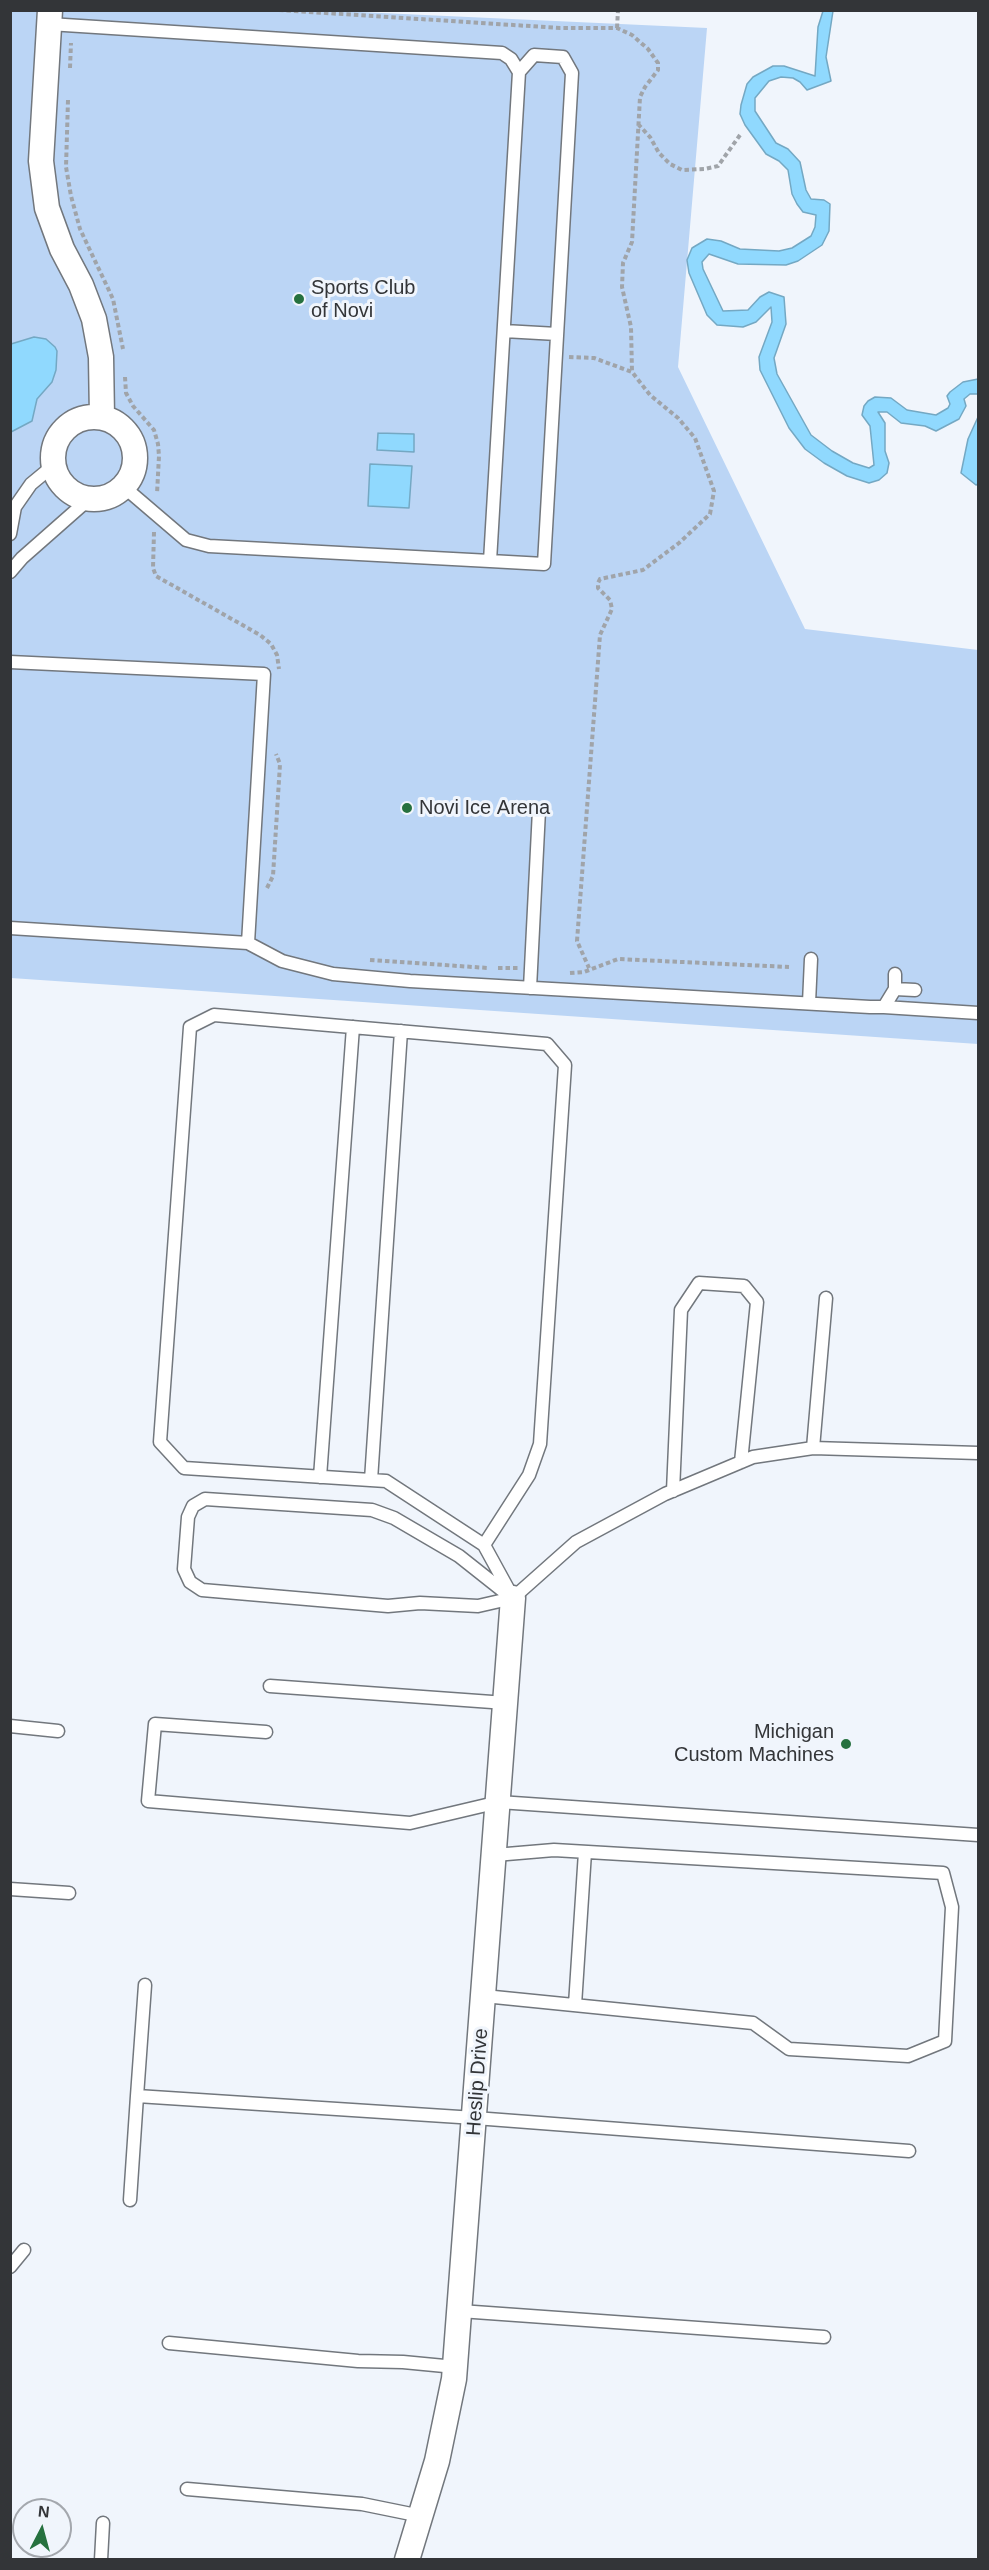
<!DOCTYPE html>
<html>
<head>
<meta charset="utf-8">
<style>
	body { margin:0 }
	#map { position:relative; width:989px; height:2570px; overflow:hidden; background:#f0f5fc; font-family:Arial,sans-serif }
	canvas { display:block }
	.frame { position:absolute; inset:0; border:12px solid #333538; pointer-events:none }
	.north { position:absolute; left:12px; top:2498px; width:60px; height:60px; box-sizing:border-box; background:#f0f5fc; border:2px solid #a4a8ae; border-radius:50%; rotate:6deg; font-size:16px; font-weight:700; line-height:24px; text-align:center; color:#333538 }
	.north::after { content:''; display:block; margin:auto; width:21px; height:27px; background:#26713f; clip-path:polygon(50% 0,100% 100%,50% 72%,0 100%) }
</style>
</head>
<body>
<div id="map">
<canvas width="989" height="2570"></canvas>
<div class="frame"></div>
<div class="north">N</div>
</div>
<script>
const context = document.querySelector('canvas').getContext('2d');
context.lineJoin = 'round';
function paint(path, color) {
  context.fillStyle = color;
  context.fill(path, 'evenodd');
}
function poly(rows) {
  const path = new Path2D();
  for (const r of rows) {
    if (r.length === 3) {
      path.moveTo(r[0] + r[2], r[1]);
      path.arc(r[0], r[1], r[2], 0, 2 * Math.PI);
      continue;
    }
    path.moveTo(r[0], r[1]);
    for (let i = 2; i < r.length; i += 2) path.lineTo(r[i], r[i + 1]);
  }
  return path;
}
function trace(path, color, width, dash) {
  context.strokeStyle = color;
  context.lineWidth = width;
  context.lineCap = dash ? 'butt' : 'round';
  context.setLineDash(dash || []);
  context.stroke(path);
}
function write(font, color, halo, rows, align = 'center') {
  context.font = font + ' Arial,sans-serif';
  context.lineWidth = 6;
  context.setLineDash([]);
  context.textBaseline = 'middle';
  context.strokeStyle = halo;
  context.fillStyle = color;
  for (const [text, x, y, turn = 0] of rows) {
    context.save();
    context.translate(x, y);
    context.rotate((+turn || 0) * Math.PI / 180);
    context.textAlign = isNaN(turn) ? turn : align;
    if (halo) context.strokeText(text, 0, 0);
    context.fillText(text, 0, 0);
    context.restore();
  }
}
paint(poly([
	[10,11,338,11,707,28,678,367,805,629,978,650,978,1044,11,978]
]), '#bbd5f5');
const water = poly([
	[823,11,833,11,826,57,831,81,807,90,800,82,793,78,781,77,769,81,755,98,755,111,776,143,788,149,800,162,806,190,811,199,824,200,830,204,829,231,822,245,798,261,786,265,738,264,709,254,702,262,703,269,723,311,748,310,760,297,769,292,784,297,786,324,774,358,777,374,811,435,832,451,853,463,869,468,874,465,870,426,862,415,864,406,868,401,875,397,891,398,907,410,936,415,948,408,950,404,947,396,950,392,963,382,978,379,978,394,970,394,964,399,966,406,959,419,936,431,925,426,901,423,887,412,878,412,885,423,885,451,889,463,887,473,879,480,869,483,847,476,824,463,805,449,789,428,760,370,759,357,772,322,771,307,756,322,743,327,717,325,707,315,689,273,687,260,692,248,707,239,721,241,740,249,779,251,792,248,811,236,815,227,816,215,803,212,797,204,792,194,788,170,779,161,766,154,745,125,740,114,741,105,747,84,753,77,773,66,784,66,815,76,818,27,823,11],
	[34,337,46,339,55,347,57,351,56,370,52,382,37,399,32,421,11,432,11,344,34,337],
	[978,417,978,484,976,485,961,473,968,439,978,417],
	[378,433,414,434,414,452,377,450,378,433],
	[370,464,412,466,409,508,368,506,370,464]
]);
paint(water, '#90d9fe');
trace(water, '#74a8c3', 1.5);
const service = poly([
	[49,24,502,53,511,59,519,72,490,561,544,564,572,73,563,57,534,55,519,72],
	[504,331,557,334],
	[124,487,186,540,209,546,490,561],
	[10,534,15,507,31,484,54,465],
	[10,572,22,558,89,499],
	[10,662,264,674,248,943],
	[10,928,248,943,282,961,333,974,410,981,870,1007,884,1007,895,989,895,974],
	[530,988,539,810],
	[895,989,915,990],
	[809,1003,811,959],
	[884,1007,978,1013],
	[813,1448,826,1298],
	[320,1477,353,1027],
	[371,1480,401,1031],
	[673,1491,681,1310,699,1283,744,1286,757,1302,741,1462],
	[484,1545,386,1481,184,1468,160,1442,190,1027,214,1015,547,1044,565,1065,540,1444,529,1475,484,1545,513,1598],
	[507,1594,459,1556,394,1518,372,1510,205,1499,193,1506,188,1517,184,1569,190,1582,202,1590,388,1606,420,1603,478,1606,513,1598,576,1542,665,1494,753,1457,813,1448,978,1453],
	[270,1686,506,1703],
	[10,1726,58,1731],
	[266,1732,155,1724,148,1801,410,1823,499,1802,978,1835],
	[10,1889,69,1893],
	[145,1985,137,2096,475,2118,909,2151],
	[484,1996,753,2023,789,2049,908,2056,945,2041,952,1907,943,1873,554,1850,495,1855],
	[575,2005,585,1852],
	[130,2200,137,2096],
	[10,2267,24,2250],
	[460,2311,824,2337],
	[169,2343,358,2361,403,2362,455,2367],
	[187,2489,362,2504,421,2516],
	[101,2560,103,2523]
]);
const minor = poly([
	[50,10,41,161,47,208,62,249,81,285,94,319,101,357,102,417],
	[94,458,41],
	[407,2560,437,2461,454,2379,513,1598]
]);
trace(service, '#72777d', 15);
trace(minor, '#72777d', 27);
trace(poly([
	[279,10,560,28,617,28,632,35,648,49,658,63,658,70,645,87,640,97,632,242,623,263,622,287,631,327,632,372],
	[617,28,618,10],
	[70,68,71,43],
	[68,100,66,167,71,196,80,229,113,299,123,349],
	[638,124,650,137,659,153,670,164,682,170,705,169,718,166,740,135],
	[569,357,594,358,632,372,650,395,678,418,695,438,714,491,710,514,679,543,643,570,600,579,598,583,598,588,610,600,612,609,600,635,577,941,589,968],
	[125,377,126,393,133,406,154,430,158,444,159,456,157,494],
	[154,532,153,568,156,576,260,635,271,644,277,655,279,669],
	[267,888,273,876,280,764,276,754],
	[370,960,488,968],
	[498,968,518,968],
	[570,973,584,972,618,959,789,967]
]), '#a0a4a9', 4, [4.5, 3]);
trace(service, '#fff', 12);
trace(minor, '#fff', 24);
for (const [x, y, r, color] of [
	[299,299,6,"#26713f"],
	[407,808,6,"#26713f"],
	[846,1744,6,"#26713f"]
]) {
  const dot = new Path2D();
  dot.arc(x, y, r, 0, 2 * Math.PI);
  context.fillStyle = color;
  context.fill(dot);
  trace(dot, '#f0f5fc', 2);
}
write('20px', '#333538', '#f0f5fc', [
	["Sports Club",311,288],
	["of Novi",311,311],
	["Novi Ice Arena",419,808],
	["Michigan",834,1732,"right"],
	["Custom Machines",834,1755,"right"]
], 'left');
write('20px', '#333538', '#f0f5fc', [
	["Heslip Drive",478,2082,-86]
]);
</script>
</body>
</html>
